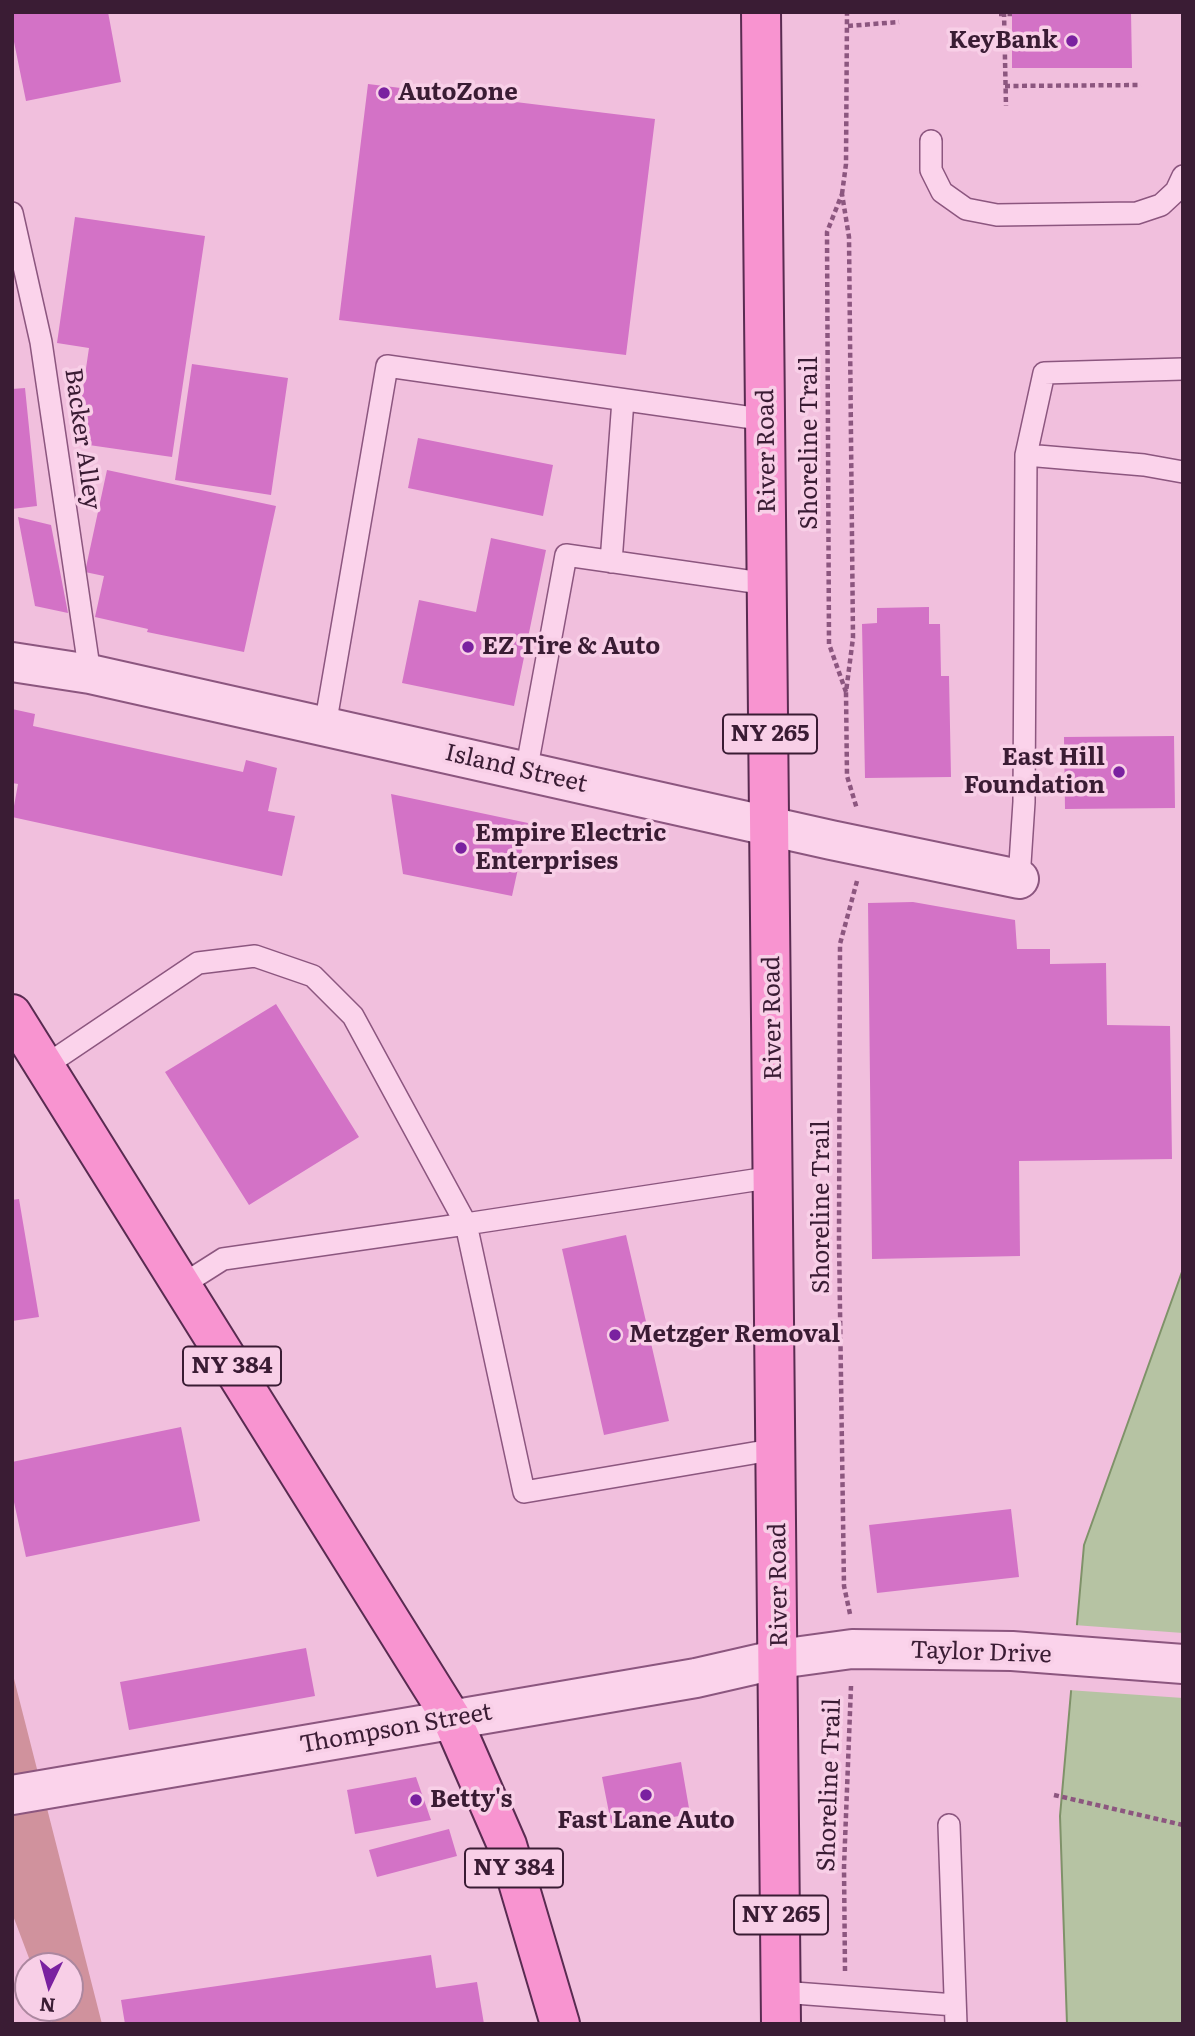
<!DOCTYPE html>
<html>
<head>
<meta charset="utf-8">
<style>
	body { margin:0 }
	#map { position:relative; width:1195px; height:2036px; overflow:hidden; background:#f1bfdd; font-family:Literata,serif }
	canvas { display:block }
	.frame { position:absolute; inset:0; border:14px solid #3a1c34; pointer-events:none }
	.north { position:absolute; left:14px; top:1952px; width:70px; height:70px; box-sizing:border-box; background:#f8cfe7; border:2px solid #ac879f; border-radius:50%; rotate:185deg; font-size:19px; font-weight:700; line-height:28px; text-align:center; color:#3a1c34 }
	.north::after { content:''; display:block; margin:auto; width:24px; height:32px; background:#7a21a0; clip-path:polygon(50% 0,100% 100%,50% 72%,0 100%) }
</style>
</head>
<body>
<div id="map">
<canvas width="1195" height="2036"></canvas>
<div class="frame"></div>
<div class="north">N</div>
</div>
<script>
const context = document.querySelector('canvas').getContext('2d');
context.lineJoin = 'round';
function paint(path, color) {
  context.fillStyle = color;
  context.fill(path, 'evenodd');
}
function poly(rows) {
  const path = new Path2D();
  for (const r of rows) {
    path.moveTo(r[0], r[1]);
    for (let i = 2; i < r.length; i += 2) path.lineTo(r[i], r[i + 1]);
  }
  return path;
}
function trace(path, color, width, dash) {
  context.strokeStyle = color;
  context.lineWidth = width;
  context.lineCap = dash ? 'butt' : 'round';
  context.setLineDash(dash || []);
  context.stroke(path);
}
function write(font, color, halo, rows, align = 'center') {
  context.font = font + ' Literata,serif';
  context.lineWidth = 7;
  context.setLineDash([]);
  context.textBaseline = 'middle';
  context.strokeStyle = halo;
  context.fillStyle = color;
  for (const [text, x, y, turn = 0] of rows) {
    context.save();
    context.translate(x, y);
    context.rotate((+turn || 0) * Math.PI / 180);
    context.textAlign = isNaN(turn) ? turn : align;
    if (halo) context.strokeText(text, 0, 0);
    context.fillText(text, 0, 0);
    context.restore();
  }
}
paint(poly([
	[12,1671,102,2024,53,2024,47,2008,70,2008,70,1966,32,1966,12,1913]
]), '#d0929d');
const water = poly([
	[1183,1269,1183,2024,1067,2024,1060,1816,1084,1545,1183,1269]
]);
paint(water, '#b6c3a3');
trace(water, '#7f9269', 2);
paint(poly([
	[1074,1625,1183,1633,1183,1698,1068,1690]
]), '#f1bfdd');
paint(poly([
	[12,12,108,12,121,82,26,101,12,32],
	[1012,12,1131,12,1132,68,1012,68],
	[368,84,655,119,626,355,339,320],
	[75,217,205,236,172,457,75,443,89,348,57,343],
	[192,364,288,378,271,495,175,480],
	[25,388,37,506,12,509,12,389],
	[418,438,553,465,543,516,408,488],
	[107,470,276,506,244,652,147,632,148,629,95,617,104,576,85,572],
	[18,517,51,525,68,613,35,606],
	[491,538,546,550,514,706,402,683,419,600,476,612],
	[929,607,929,624,940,624,941,676,949,676,951,777,865,778,862,624,877,623,877,608],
	[12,709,35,714,33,726,243,772,246,760,277,768,268,811,295,816,282,876,12,817,18,784,12,783],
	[1174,736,1175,808,1065,809,1064,737],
	[391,794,528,823,512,896,403,874],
	[913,902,1015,920,1017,949,1050,949,1050,964,1106,963,1107,1025,1170,1026,1172,1159,1019,1161,1020,1256,872,1259,868,903],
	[276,1004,359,1137,249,1205,165,1072],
	[19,1199,39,1317,12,1321,12,1200],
	[626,1235,669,1421,604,1435,562,1249],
	[181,1427,200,1521,26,1557,12,1493,12,1462],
	[1011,1509,1019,1577,877,1593,869,1525],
	[306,1648,315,1696,129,1730,120,1682],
	[681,1762,690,1814,612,1828,602,1777],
	[416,1777,431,1820,355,1834,347,1790],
	[449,1829,457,1856,377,1877,369,1850],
	[431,1955,436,1988,477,1982,484,2024,125,2024,121,2000]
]), '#d372c6');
const service = poly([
	[931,141,931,170,942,192,966,209,997,215,1137,213,1161,205,1176,191,1183,176],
	[12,213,41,342,90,674],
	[1026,455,1144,465,1183,472],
	[611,562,623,400],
	[325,726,387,366,767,420],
	[526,772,566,555,768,584],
	[1019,879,1024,802,1026,455,1044,373,1183,369],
	[45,1066,198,963,255,956,313,976,353,1016,466,1224,223,1259,182,1285],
	[774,1177,466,1224,524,1492,777,1449],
	[949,1825,956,2024],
	[781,1992,955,2005]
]);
const minor = poly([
	[12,662,90,674,831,840,1019,879],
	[12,1795,696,1678,779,1659,852,1649,1012,1651,1183,1664]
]);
const primary = poly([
	[761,12,781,2024],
	[12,1014,452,1719,507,1845,560,2024]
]);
trace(service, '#8c567f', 24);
trace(minor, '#8c567f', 42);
trace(primary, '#592b51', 42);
trace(poly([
	[1004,12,1006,106],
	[999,14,1012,14],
	[848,26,899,22],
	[1005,86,1141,85],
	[842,194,846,164,847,12],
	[846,692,829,644,827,232,842,194,849,237,853,638,846,692,847,776,857,809],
	[850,1614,844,1586,839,1240,840,944,857,881],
	[1054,1795,1183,1825],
	[845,1971,844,1867,851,1686]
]), '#8c567f', 4.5, [5, 3.5]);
trace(service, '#fbd3eb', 21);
trace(minor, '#fbd3eb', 38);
trace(primary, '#f894d0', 38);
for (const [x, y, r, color] of [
	[1072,41,7,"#7a21a0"],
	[384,93,7,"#7a21a0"],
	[468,647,7,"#7a21a0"],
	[1119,772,7,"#7a21a0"],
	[461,848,7,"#7a21a0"],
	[615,1335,7,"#7a21a0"],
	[646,1795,7,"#7a21a0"],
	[416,1800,7,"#7a21a0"]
]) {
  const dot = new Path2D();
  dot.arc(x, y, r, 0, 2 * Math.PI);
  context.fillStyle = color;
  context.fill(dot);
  trace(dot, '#f8cfe7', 2.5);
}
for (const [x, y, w] of [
	[770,734,94],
	[232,1366,98],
	[514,1868,98],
	[781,1915,94]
]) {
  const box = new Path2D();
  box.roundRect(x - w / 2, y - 19.5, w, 39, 5);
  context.fillStyle = '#f8cfe7';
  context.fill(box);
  trace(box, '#3a1c34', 2);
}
write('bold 23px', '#3a1c34', null, [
	["NY 265",770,734],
	["NY 384",232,1366],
	["NY 384",514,1868],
	["NY 265",781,1915]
]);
write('bold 24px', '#3a1c34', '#f8cfe7', [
	["KeyBank",1058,41,"right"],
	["AutoZone",398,93],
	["EZ Tire & Auto",482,647],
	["East Hill",1105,758,"right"],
	["Foundation",1105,786,"right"],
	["Empire Electric",475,834],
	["Enterprises",475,862],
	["Metzger Removal",629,1335],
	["Betty's",430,1800],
	["Fast Lane Auto",646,1821,"center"]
], 'left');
write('24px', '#3a1c34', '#f8cfe7', [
	["Backer Alley",82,439,82],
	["Shoreline Trail",810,443,-90],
	["River Road",767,451,-91],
	["Island Street",516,769,13],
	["River Road",773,1018,-91],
	["Shoreline Trail",822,1207,-90],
	["River Road",779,1585,-91],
	["Taylor Drive",981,1653,2],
	["Thompson Street",396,1729,-10],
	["Shoreline Trail",830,1785,-88]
]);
</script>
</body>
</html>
